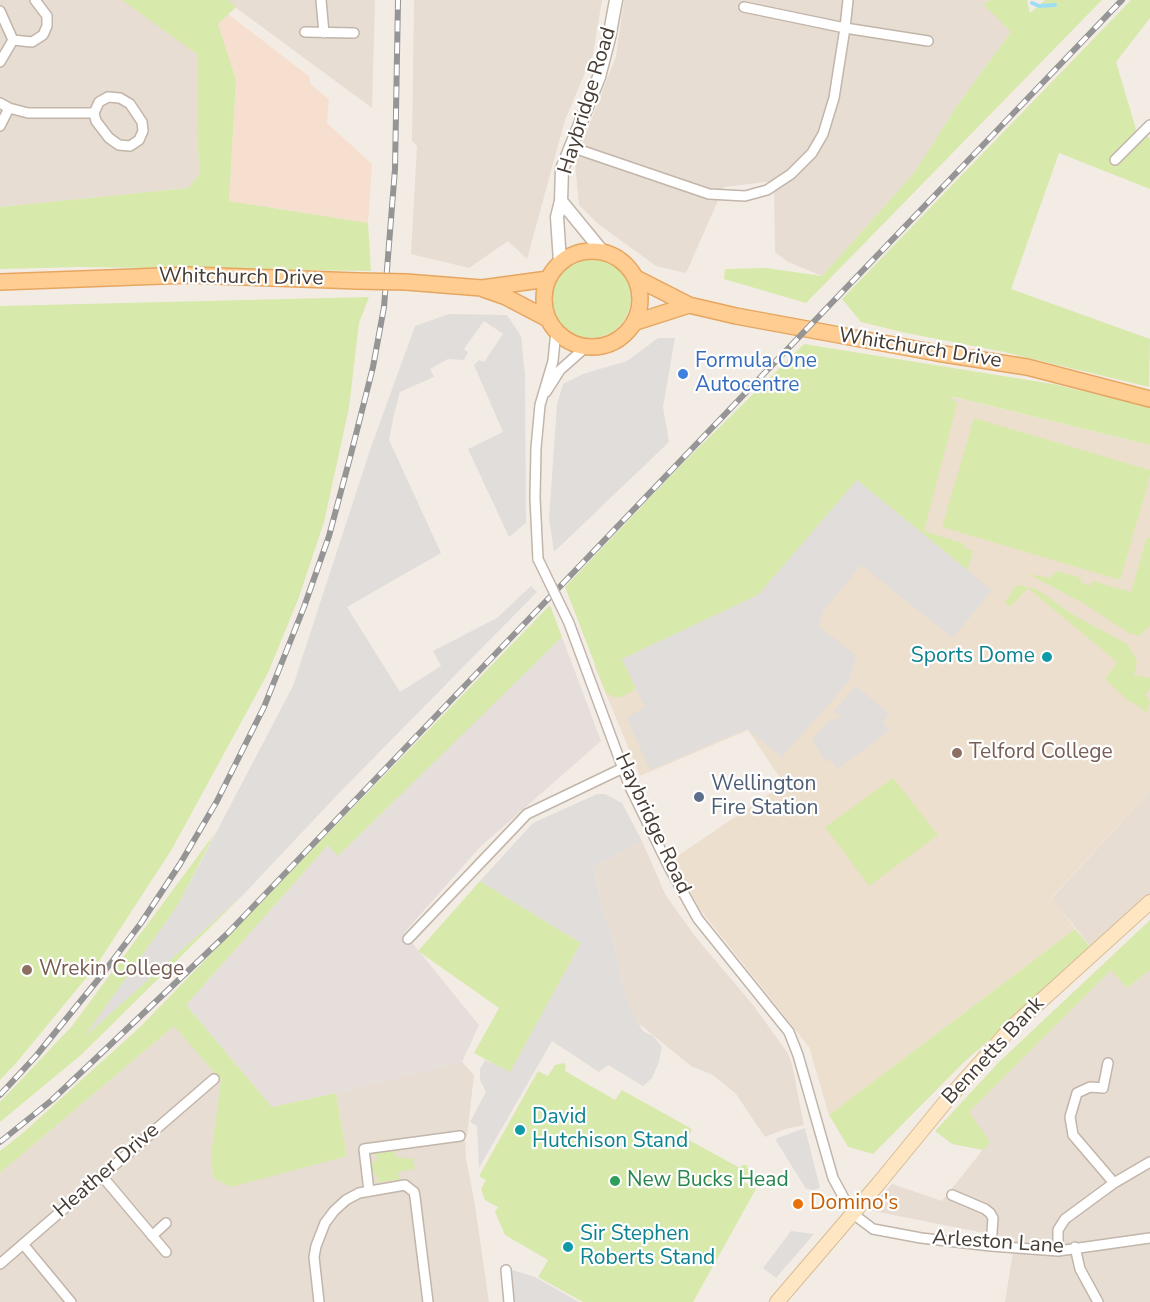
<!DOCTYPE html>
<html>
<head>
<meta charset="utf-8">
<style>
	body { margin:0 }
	canvas { display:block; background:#f3ece5 }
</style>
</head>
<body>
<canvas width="1150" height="1302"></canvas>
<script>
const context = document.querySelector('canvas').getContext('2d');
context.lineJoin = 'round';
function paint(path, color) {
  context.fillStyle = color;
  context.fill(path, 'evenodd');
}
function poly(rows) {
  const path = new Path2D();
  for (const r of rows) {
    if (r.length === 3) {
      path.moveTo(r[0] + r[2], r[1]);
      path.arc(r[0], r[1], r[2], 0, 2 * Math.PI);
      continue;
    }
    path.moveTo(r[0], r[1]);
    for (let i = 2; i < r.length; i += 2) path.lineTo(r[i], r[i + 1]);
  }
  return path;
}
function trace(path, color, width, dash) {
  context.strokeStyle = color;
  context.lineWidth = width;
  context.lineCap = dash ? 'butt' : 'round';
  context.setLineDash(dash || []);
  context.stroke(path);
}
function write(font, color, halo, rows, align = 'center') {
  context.font = font + ' "Nunito Sans",sans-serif';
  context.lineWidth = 4.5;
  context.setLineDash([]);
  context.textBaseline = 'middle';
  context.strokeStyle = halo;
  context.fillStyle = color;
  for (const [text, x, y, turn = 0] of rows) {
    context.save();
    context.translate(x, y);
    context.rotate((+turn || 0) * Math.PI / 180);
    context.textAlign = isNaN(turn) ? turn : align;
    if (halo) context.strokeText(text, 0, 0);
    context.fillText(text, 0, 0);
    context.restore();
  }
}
paint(poly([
	[0,0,375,0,372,108,235,7,218,24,197,137,200,174,188,188,0,207],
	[414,0,602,0,593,54,565,120,527,259,508,241,469,268,411,254,417,146,412,141],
	[624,0,991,0,984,4,1011,32,958,104,914,173,822,276,788,262,775,252,774,181,724,187,686,273,656,266,597,223,579,205,575,162,616,56],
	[1150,791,1150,894,1092,949,1052,898],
	[642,841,666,896,698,940,753,1005,787,1052,792,1064,804,1125,785,1129,765,1137,736,1094,713,1075,691,1066,638,1023,633,1015,625,995,613,938,602,909,594,867],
	[1111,969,1127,988,1150,970,1150,1302,1005,1302,1015,1239,868,1210,892,1184,942,1201,989,1142,968,1112],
	[174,1026,222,1080,211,1154,213,1178,347,1156,336,1093,462,1062,474,1075,467,1136,465,1137,466,1159,474,1199,489,1302,0,1302,0,1173]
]), '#e7ddd3');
paint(poly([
	[228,14,310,77,310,84,329,99,327,123,372,164,368,223,229,201,236,80,218,24]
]), '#f6dfcf');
paint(poly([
	[562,637,601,741,480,847,404,933,479,1025,462,1062,336,1093,272,1107,186,1005,328,845,338,855]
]), '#e5deda');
paint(poly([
	[949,396,1150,445,1150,791,1052,897,1075,929,829,1115,809,1047,699,908,673,859,784,784,748,730,640,776,594,665]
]), '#eddfce');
paint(poly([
	[122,0,228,0,236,7,218,24,236,80,229,201,368,223,371,271,80,267,0,269,0,207,188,188,200,174,197,137,198,55],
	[991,0,1027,0,1030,13,1045,0,1102,0,806,303,724,279,725,269,766,268,822,276,914,173,958,104,1011,32,983,4],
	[1131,0,1150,0,1150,18,1116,62,1136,129,1150,138,1150,189,1059,153,1011,289,1150,339,1149,387,1004,352,906,333,861,322,842,299],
	[591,298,40],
	[369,297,359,323,349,408,324,522,299,597,268,673,172,849,96,966,17,1062,0,1080,0,306],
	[804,344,1053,384,1150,407,1150,445,950,396,957,404,924,531,965,544,964,548,973,551,967,570,857,480,758,595,622,659,636,689,621,697,614,697,606,693,565,587,684,462],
	[974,418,1150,470,1150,476,1120,580,942,527],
	[1147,537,1150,538,1150,626,1139,636,1129,633,1083,603,1028,574,1050,578,1057,571,1081,578,1080,582,1090,586,1092,581,1131,592],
	[1018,585,1036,589,1072,614,1127,644,1137,661,1134,675,1150,678,1150,689,1145,695,1150,701,1147,713,1133,702,1131,703,1105,679,1117,662,1028,588,1010,607,1005,603,1012,591],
	[550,605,562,637,338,856,328,845,186,1005,272,1107,336,1093,347,1156,231,1187,213,1178,211,1154,221,1080,174,1026,0,1173,0,1151,24,1132,140,1027],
	[893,778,938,835,869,886,825,827],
	[215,833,178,905,86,1035,243,895,81,1055,0,1122,0,1102,72,1026],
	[480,881,581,943,510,1073,474,1053,499,1008,418,951],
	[1150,920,1150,970,1127,988,1111,970,969,1112,990,1142,983,1150,952,1144,935,1131,999,1062],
	[1075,929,1092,949,963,1063,873,1154,848,1147,829,1115],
	[564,1063,566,1067,565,1071,615,1100,622,1090,692,1129,687,1139,740,1168,742,1165,747,1165,749,1174,744,1182,756,1189,693,1302,583,1302,538,1277,548,1260,505,1235,495,1212,498,1207,485,1200,481,1189,486,1180,479,1176,538,1071,548,1076,555,1065],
	[397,1151,394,1154,400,1159,404,1156,405,1159,413,1158,415,1169,406,1170,406,1173,402,1170,397,1175,401,1179,375,1183,379,1179,374,1173,370,1177,368,1161,372,1164,378,1158,373,1153]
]), '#d8e9ac');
paint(poly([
	[449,314,507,315,521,336,525,375,526,523,509,537,468,449,503,432,474,365,479,360,484,362,503,334,484,321,464,349,468,352,464,360,448,359,430,369,434,377,400,392,394,414,389,440,441,553,347,607,400,692,441,666,433,651,497,618,531,586,537,592,341,791,243,895,83,1038,178,905,293,686,371,447,415,326],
	[658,338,675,338,663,407,669,442,554,552,549,518,557,405,563,384,583,374,627,361],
	[857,480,992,590,953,638,861,565,824,610,818,626,856,655,849,681,782,757,747,729,650,770,626,717,645,708,622,659,758,595],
	[856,686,889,714,883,722,889,731,837,769,830,759,826,762,812,740,828,721,841,718,841,717,834,711],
	[597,794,605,794,622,803,642,841,594,867,602,909,613,938,625,995,633,1014,643,1031,653,1036,662,1047,659,1062,652,1078,643,1086,608,1065,599,1072,552,1041,479,1168,477,1126,470,1122,486,1092,480,1080,480,1069,485,1060,510,1072,581,943,480,881,533,823],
	[805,1128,820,1188,814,1190,806,1189,775,1139],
	[791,1231,814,1234,776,1278,763,1268],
	[509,1269,535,1277,579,1302,511,1302]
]), '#e1ddda');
trace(poly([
	[1032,3,1039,6,1055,5]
]), '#9fdef2', 4);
const minor = poly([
	[321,0,324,33],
	[848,0,845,28,928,41],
	[0,11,13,40,32,42,43,35,47,26,47,16,35,0],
	[305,32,354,33],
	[0,62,13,40],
	[108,97,120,98,130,104,142,122,143,131,139,140,130,146,119,145,109,138,96,121,94,113,99,102,108,97],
	[0,103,9,108,28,113,94,113],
	[0,126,9,108],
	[571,147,709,194,745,196,767,190,791,174,812,153,823,134,834,98,845,28,744,7],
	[1115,160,1150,125],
	[546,392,560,370,586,347],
	[538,559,535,498,536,448,540,405,553,361,556,331],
	[569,623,629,785,669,867,698,919,789,1032,798,1055,833,1178,852,1213,873,1229,921,1238,991,1246,1058,1251,1150,1238],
	[408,939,527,814,623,768],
	[1108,1063,1103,1088,1090,1087,1077,1093,1070,1117,1073,1135,1114,1183],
	[102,1176,166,1252],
	[369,1191,364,1149,460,1136],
	[952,1195,985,1209,990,1213,993,1218,991,1246],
	[152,1236,166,1223],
	[23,1244,71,1302],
	[1075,1247,1080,1269,1098,1302],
	[1058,1251,1058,1230,1065,1219,1114,1183,1150,1162],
	[0,1264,214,1079],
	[506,1270,509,1302],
	[319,1302,314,1257,316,1246,325,1223,334,1211,346,1200,359,1193,405,1185,414,1192,415,1197,428,1302]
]);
const tertiary = poly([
	[561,201,602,251],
	[560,262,557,217,561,201,562,169,599,77,609,38,616,0]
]);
const secondary = poly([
	[777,1302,879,1183,947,1100,1011,1028,1150,902]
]);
const primary = poly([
	[592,299,48],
	[636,278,689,305,736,316,937,353,1027,367,1150,399],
	[0,282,189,275,358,281],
	[406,282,482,288,548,279],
	[483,289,506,297,548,319],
	[636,322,689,305]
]);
trace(minor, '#c2b5aa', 12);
trace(tertiary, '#c2b5aa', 15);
trace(secondary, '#d7bb96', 16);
trace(primary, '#e6a660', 18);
trace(minor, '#fff', 9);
trace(tertiary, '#fff', 12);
trace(secondary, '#ffe6c3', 14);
trace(primary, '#ffcd92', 15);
const rail = poly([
	[0,1095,36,1056,101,976,141,923,180,864,217,801,264,707,304,607,329,536,351,454,373,367,384,307,395,169,398,0],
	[0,1142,52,1100,227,934,1122,0]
]);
trace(rail, '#959595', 6);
trace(rail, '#fff', 4, [11]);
const minorBridge = poly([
	[538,559,569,623]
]);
const primaryBridge = poly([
	[358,281,406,282]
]);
trace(minorBridge, '#c2b5aa', 12, []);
trace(primaryBridge, '#e6a660', 18, []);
trace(minorBridge, '#fff', 9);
trace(primaryBridge, '#ffcd92', 15);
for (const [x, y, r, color] of [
	[683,374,6,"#3f7fe0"],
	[1047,657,6,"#0f9aa8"],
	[957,753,6,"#8d6e63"],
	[699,797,6,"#5c6f8a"],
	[27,970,6,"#8d6e63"],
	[520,1130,6,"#0f9aa8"],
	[615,1181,6,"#2e9e5b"],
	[798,1204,6,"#e8710a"],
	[568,1247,6,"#0f9aa8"]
]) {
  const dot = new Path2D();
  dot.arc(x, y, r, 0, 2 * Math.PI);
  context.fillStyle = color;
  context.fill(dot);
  trace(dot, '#fff', 2);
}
write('21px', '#463c34', '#fff', [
	["Haybridge Road",588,101,-73],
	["Whitchurch Drive",241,278,1],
	["Whitchurch Drive",920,349,9],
	["Haybridge Road",652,824,65],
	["Bennetts Bank",994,1051,-47],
	["Heather Drive",107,1171,-41],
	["Arleston Lane",998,1243,4]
]);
write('21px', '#366cbe', '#fff', [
	["Formula One",695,362],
	["Autocentre",695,386]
], 'left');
write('21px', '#0d838f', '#fff', [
	["Sports Dome",1035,657,"right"],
	["David",532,1118],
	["Hutchison Stand",532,1142],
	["Sir Stephen",580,1235],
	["Roberts Stand",580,1259]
], 'left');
write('21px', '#785e54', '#fff', [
	["Telford College",969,753],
	["Wrekin College",39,970]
], 'left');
write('21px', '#4e5e75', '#fff', [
	["Wellington",711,785],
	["Fire Station",711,809]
], 'left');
write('21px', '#27864d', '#fff', [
	["New Bucks Head",627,1181]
], 'left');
write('21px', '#c56008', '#fff', [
	["Domino's",810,1204]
], 'left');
</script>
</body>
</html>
